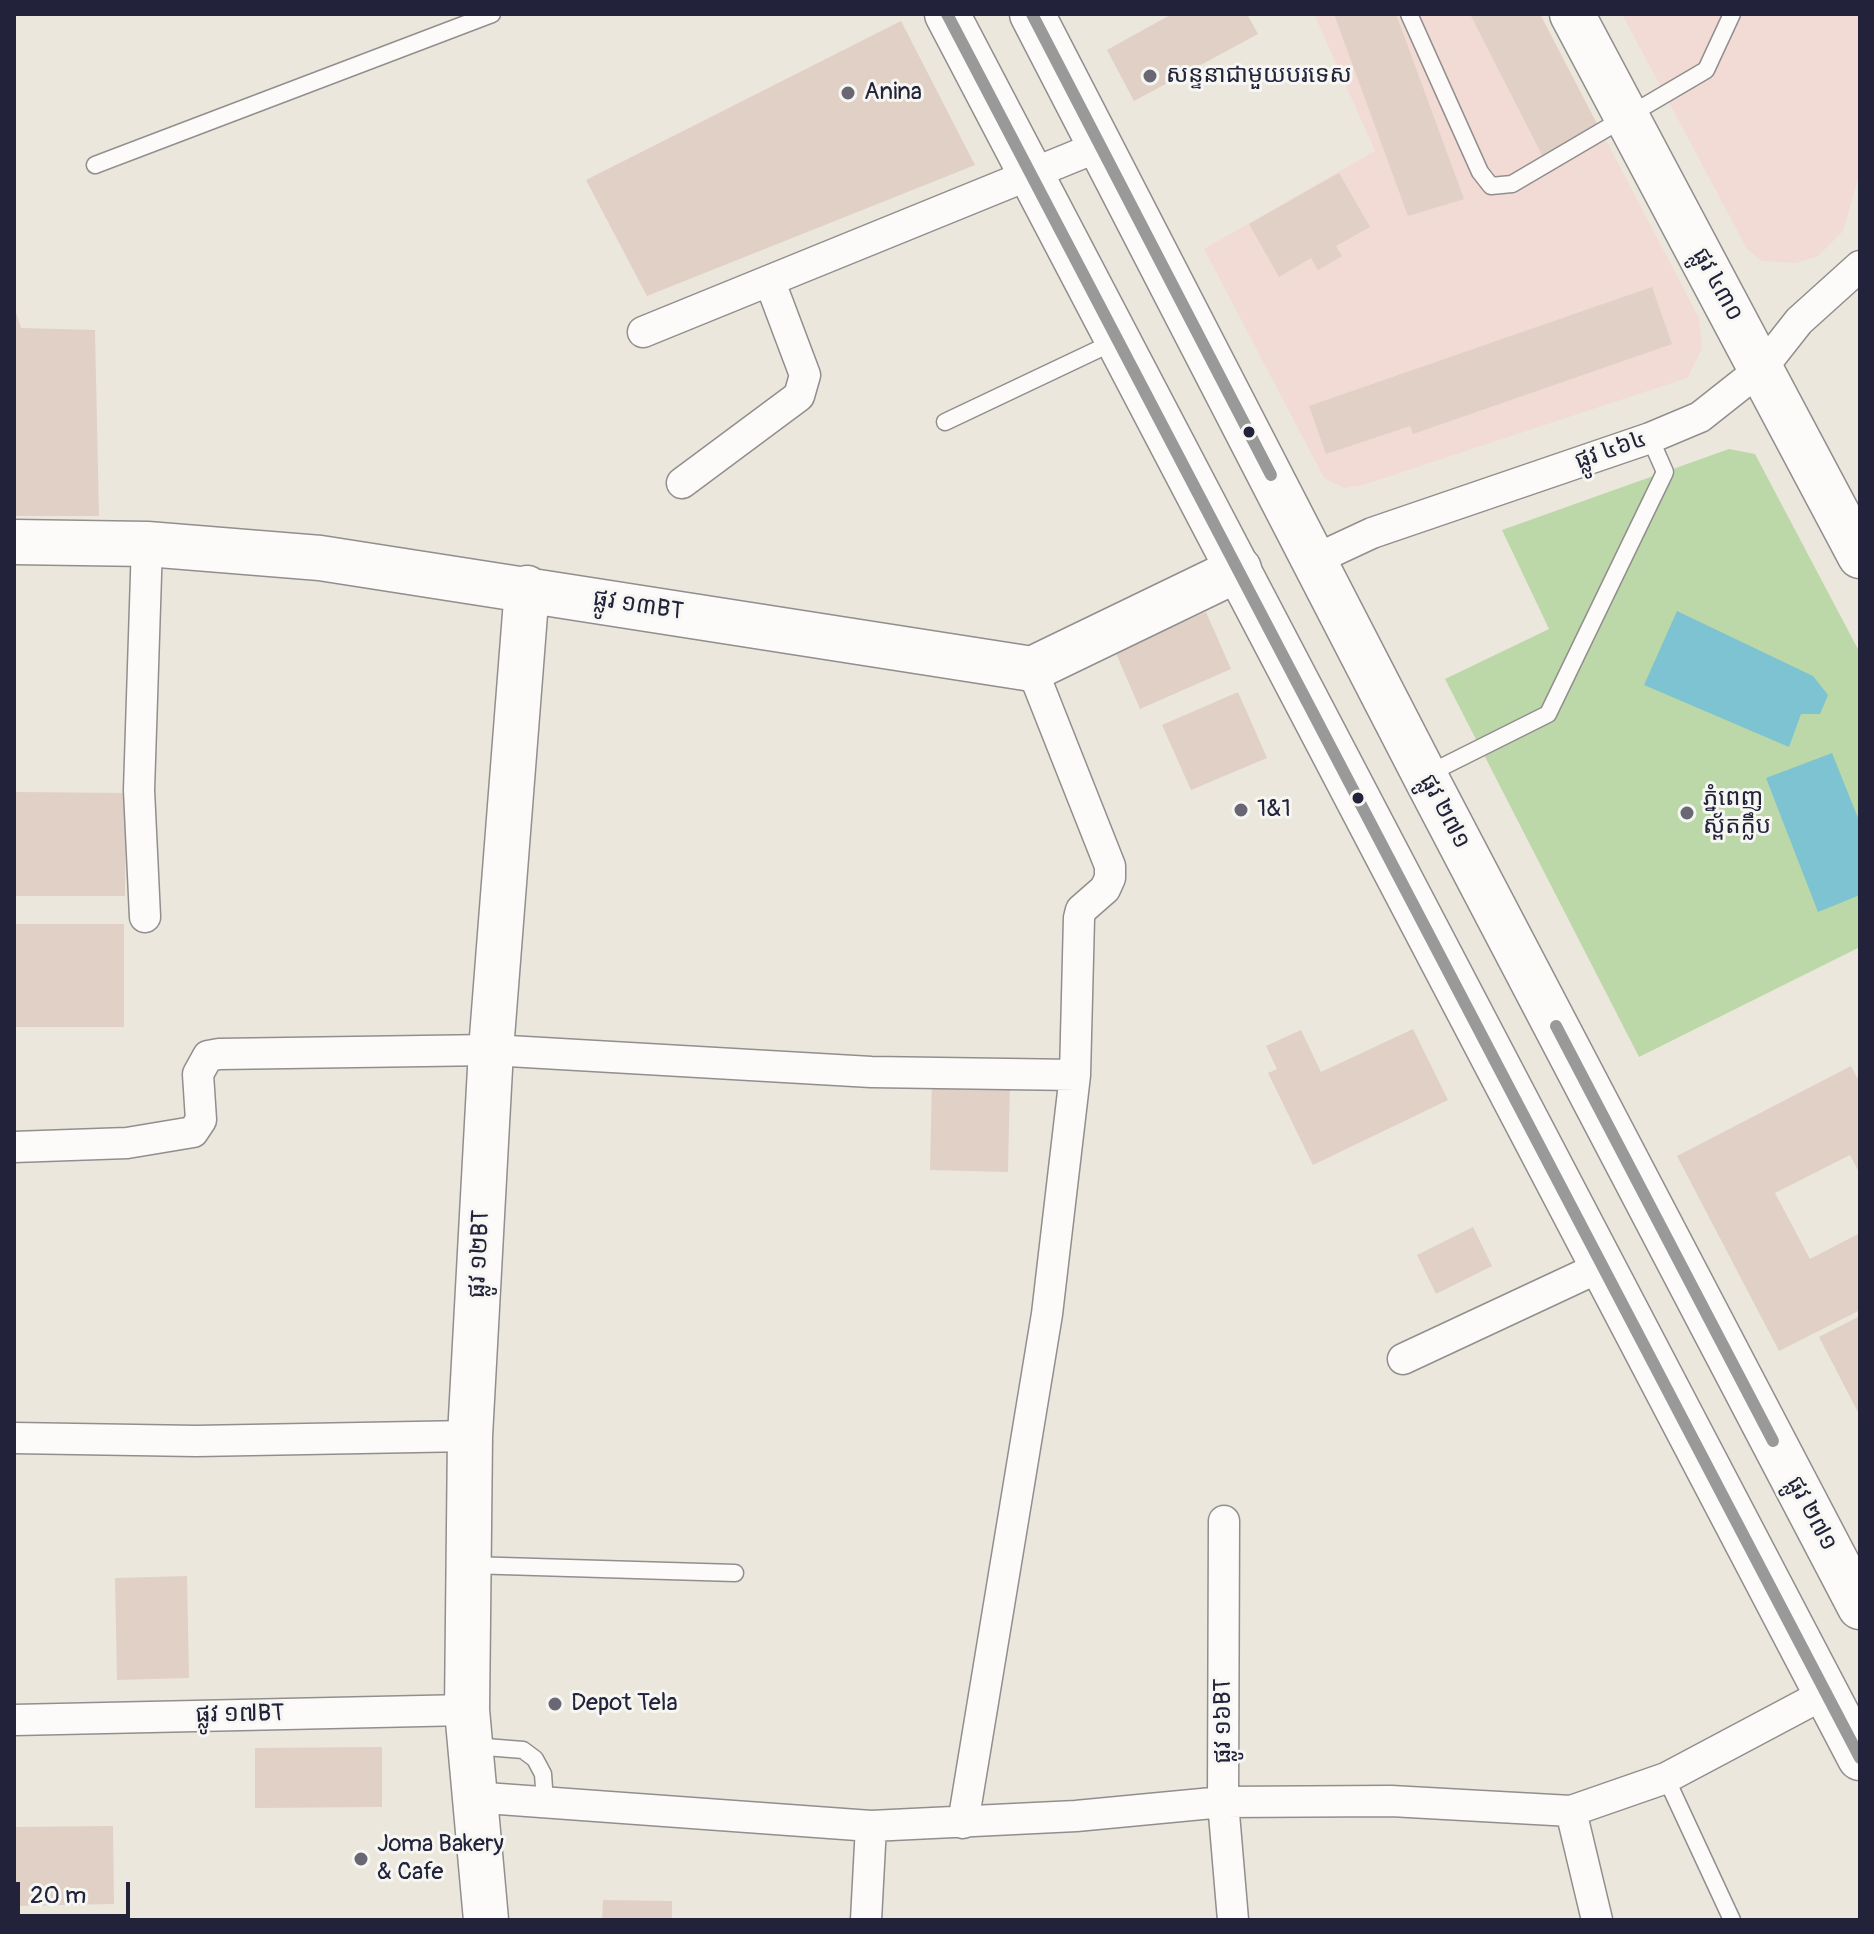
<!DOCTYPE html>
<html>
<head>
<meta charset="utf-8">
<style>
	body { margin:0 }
	#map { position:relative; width:1874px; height:1934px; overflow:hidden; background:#ece7dc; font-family:Pangolin,sans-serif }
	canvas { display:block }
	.frame { position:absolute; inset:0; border:16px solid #22223b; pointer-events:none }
	.scale { position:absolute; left:16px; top:1882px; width:114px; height:36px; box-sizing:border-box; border:4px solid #22223b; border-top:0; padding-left:10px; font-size:24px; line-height:28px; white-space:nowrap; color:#22223b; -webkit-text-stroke:6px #f6f6f2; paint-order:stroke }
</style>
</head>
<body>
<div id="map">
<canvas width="1874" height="1934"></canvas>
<div class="frame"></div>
<div class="scale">20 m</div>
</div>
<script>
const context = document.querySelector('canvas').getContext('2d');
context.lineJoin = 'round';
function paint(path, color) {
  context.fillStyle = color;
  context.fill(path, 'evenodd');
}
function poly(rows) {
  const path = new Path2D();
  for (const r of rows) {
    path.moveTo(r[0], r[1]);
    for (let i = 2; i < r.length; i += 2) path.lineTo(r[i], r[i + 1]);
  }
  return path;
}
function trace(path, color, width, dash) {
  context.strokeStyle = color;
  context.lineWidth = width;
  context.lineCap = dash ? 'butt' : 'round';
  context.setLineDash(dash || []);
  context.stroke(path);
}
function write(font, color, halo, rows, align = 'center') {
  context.font = font + ' Pangolin,"Noto Sans Khmer",sans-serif';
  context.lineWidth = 6;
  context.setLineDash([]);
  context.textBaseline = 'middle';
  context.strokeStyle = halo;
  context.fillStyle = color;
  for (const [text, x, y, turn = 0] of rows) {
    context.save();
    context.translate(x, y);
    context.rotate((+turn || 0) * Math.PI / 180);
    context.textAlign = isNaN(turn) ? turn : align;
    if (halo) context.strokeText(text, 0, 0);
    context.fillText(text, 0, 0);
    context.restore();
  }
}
paint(poly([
	[1314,14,1540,14,1699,318,1702,349,1687,378,1363,485,1344,488,1324,478,1204,249,1375,151],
	[1622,14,1860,14,1860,172,1843,231,1818,256,1796,263,1762,261,1747,249]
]), '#f2dad5');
paint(poly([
	[1729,449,1755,454,1860,653,1860,947,1639,1057,1445,679,1549,629,1502,530]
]), '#bcd8a9');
paint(poly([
	[1677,611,1813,676,1828,695,1820,714,1801,714,1789,747,1644,685],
	[1832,753,1860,823,1860,895,1818,912,1766,778]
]), '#7dc3d1');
paint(poly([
	[1172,14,1247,14,1258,34,1134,101,1107,50],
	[1334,14,1396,14,1464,199,1408,216],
	[1470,14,1540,14,1598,126,1542,155],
	[901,21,975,165,647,296,586,180],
	[1339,173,1370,227,1336,246,1342,256,1318,270,1311,258,1279,277,1249,224],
	[1652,287,1672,344,1413,434,1410,426,1326,454,1309,406],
	[14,306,21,328,95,330,99,516,14,516],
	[1206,612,1231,669,1140,709,1115,651],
	[1238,692,1267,758,1191,790,1162,725],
	[14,792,126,793,125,896,14,896],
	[14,924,124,924,124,1027,14,1027],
	[1413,1029,1448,1100,1313,1165,1268,1073,1277,1069,1266,1046,1301,1030,1321,1072],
	[1851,1066,1860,1083,1860,1174,1850,1155,1775,1193,1810,1259,1860,1233,1860,1310,1779,1351,1677,1156],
	[932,1079,1010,1080,1008,1172,930,1170],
	[1473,1227,1492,1266,1436,1294,1417,1255],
	[1860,1316,1860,1416,1819,1337],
	[187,1576,189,1678,117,1680,115,1578],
	[382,1747,382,1807,255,1808,255,1748],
	[113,1826,114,1904,14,1906,14,1827],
	[603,1900,672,1901,672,1920,602,1920]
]), '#e1d0c5');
const lane = poly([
	[1409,14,1480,172,1491,186,1512,184,1706,70,1732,14],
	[95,165,492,14],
	[945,422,1118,340],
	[1426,775,1548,714,1665,472,1650,438],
	[469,1565,735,1573],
	[473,1746,523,1750,535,1759,543,1774,545,1802],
	[1666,1778,1732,1920]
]);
const street = poly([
	[643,332,1100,146],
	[682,483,799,396,805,375,770,282],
	[1314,560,1372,533,1650,438,1700,417,1762,368,1799,321,1860,266],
	[145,917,139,790,147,544],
	[14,1147,127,1143,193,1132,201,1120,198,1074,208,1056,219,1054,491,1050,871,1072,1075,1075],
	[1403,1359,1600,1267],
	[14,1438,196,1441,470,1436],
	[1224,1521,1223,1802,1233,1920],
	[14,1720,467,1710],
	[472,1797,871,1826,1076,1816,1223,1802,1391,1801,1571,1811,1666,1778,1826,1693],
	[1571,1811,1597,1920],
	[963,1823,1047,1314,1075,1075,1079,918,1081,910,1105,889,1110,878,1110,866,1032,669],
	[866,1920,871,1826]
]);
const secondary = poly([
	[1572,14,1860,556],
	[14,542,147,544,320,558,1032,669,1239,569],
	[486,1920,467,1710,470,1436,491,1050,527,588]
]);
const primary = poly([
	[947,14,1860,1758],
	[1032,14,1425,776,1860,1607]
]);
trace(lane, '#918e8d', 19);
trace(street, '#918e8d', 33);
trace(secondary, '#918e8d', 47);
trace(primary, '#918e8d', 47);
trace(lane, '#fcfbfa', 16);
trace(street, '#fcfbfa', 30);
trace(secondary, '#fcfbfa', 44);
trace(primary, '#fcfbfa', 44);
trace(poly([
	[947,14,1860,1758],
	[1032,14,1271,475],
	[1556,1026,1773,1441]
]), '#99999a', 12);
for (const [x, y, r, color] of [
	[1150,76,8,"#696773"],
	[848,93,8,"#696773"],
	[1249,432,7,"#22223b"],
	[1358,798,7,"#22223b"],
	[1241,810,8,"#696773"],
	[1687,813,8,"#696773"],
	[555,1704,8,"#696773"],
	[361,1859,8,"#696773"]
]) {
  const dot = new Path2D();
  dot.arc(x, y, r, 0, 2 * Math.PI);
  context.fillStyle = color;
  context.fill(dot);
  trace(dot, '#f6f6f2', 3);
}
write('24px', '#22223b', '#f6f6f2', [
	["សន្ទនាជាមួយបរទេស",1166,76],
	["Anina",864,93],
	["ភ្នំពេញ",1703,799],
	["ស្ព័តក្លឹប",1703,827],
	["1&1",1257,810],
	["Depot Tela",571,1704],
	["Joma Bakery",377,1845],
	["& Cafe",377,1873]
], 'left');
write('24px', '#22223b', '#f6f6f2', [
	["ផ្លូវ ៤៣០",1717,285,61],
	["ផ្លូវ ៤៦៤",1611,451,-19],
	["ផ្លូវ ១៣BT",638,606,9],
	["ផ្លូវ ២៧១",1444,812,62],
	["ផ្លូវ ១២BT",480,1254,-87],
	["ផ្លូវ ២៧១",1811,1514,62],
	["ផ្លូវ ១៧BT",240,1715,-1],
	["ផ្លូវ ១៦BT",1224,1721,-90]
]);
</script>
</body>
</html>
